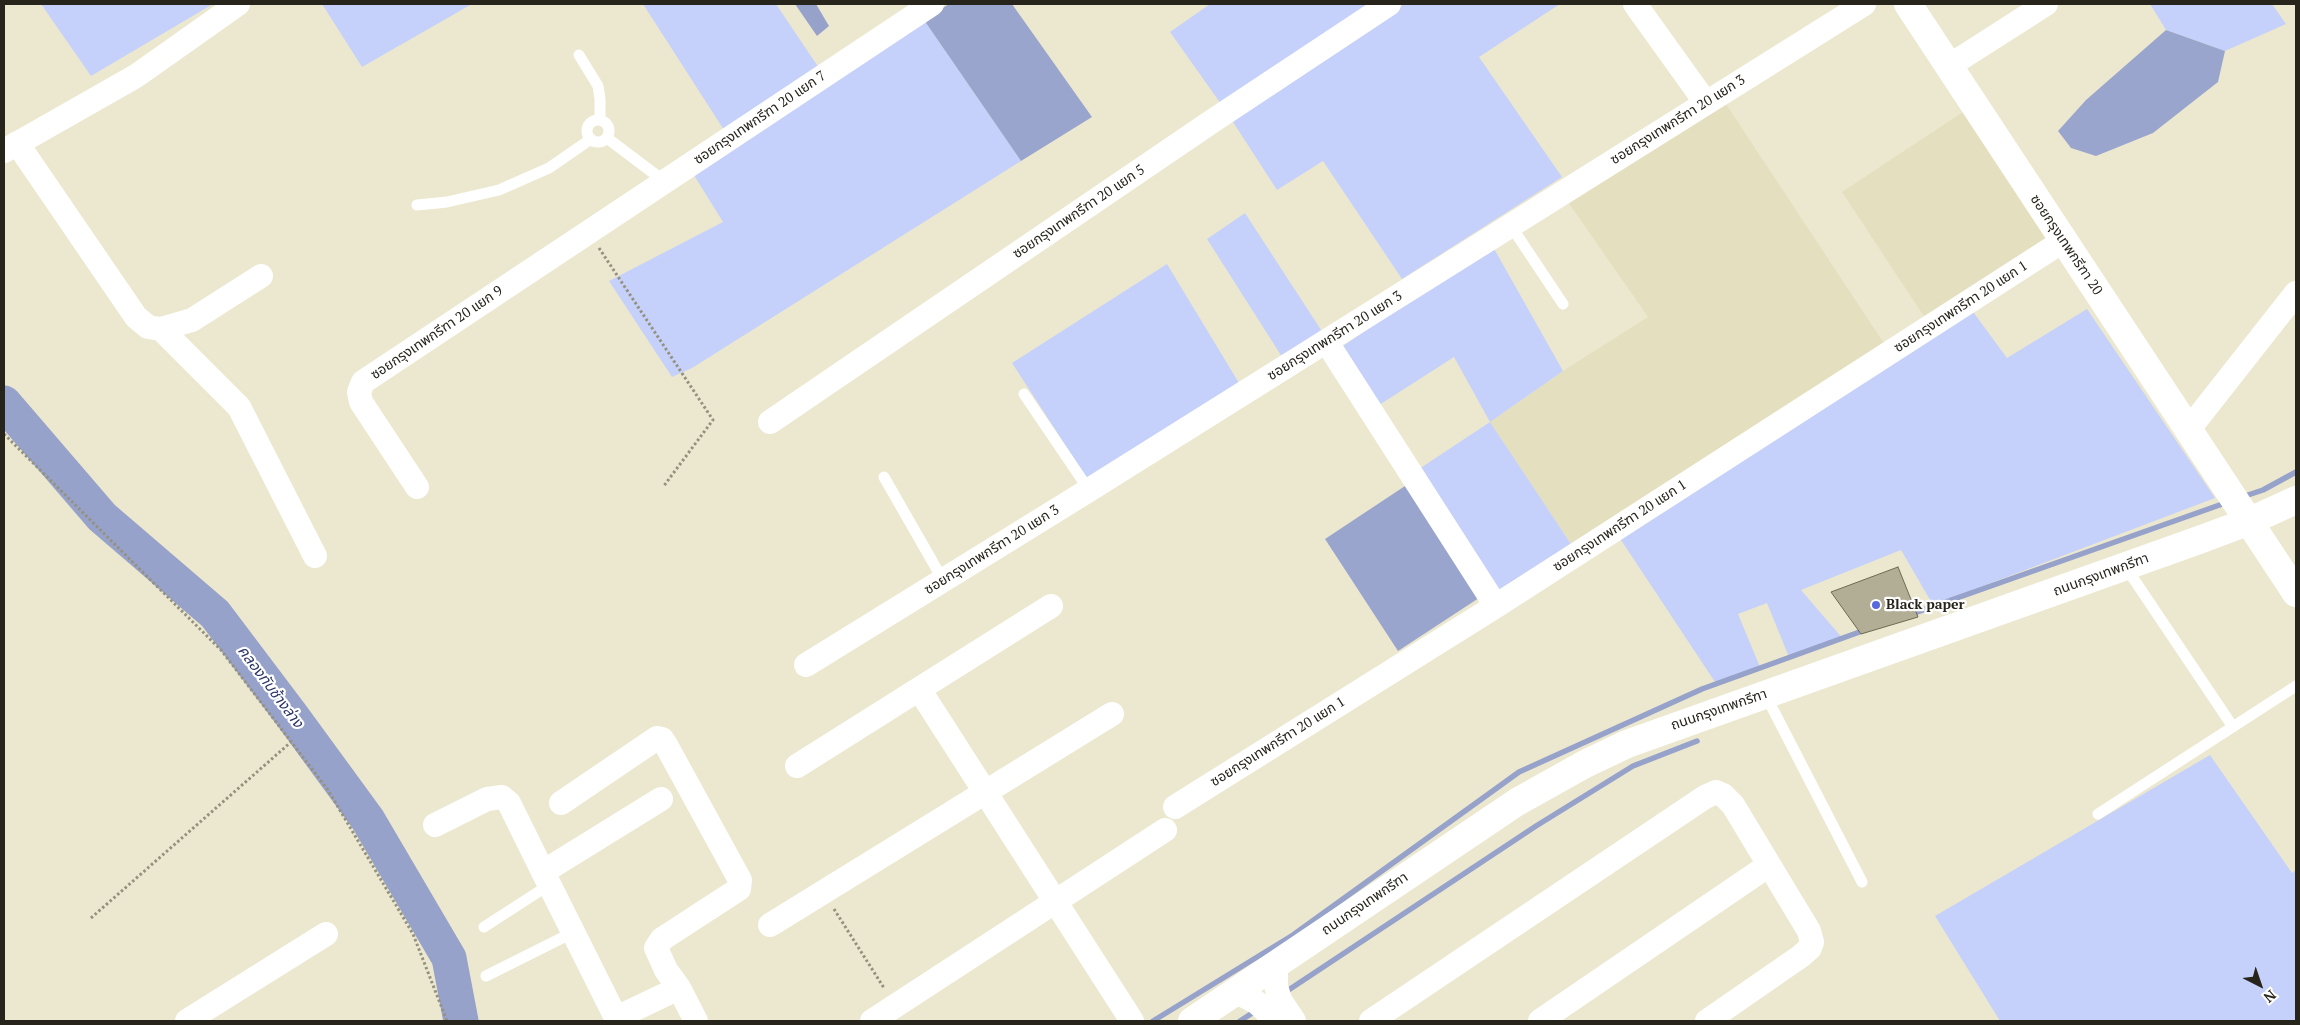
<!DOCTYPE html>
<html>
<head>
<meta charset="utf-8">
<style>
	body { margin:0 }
	#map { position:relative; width:2300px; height:1025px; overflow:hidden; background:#ece8cf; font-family:"PT Serif",serif }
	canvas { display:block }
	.frame { position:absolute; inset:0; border:5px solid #26241b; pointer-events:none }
	.north { position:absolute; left:2235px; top:960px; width:50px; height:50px; -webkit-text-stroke:4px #fff; paint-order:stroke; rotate:139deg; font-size:14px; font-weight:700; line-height:20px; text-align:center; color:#26241b }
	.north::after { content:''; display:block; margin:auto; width:18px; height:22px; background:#26241b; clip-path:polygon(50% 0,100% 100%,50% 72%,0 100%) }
</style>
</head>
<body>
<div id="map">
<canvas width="2300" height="1025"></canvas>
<div class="frame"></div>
<div class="north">N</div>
</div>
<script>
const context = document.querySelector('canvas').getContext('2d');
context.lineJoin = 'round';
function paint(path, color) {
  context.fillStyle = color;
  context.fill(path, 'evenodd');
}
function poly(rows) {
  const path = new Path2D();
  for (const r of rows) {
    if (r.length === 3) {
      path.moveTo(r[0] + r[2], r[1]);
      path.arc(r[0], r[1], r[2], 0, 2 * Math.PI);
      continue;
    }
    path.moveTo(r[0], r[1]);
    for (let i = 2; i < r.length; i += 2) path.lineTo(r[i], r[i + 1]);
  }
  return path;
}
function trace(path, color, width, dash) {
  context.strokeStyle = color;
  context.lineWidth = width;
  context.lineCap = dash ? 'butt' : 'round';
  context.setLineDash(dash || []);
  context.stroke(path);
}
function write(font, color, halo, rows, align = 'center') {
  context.font = font + ' "PT Serif","Noto Sans Thai",serif';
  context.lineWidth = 4.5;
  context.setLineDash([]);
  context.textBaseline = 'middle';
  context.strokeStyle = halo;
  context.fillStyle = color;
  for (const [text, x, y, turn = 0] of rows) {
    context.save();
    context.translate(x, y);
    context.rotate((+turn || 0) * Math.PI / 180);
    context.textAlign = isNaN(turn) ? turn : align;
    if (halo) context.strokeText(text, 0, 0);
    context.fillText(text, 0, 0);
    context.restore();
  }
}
paint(poly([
	[1724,101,1885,345,1571,544,1490,422,1563,371,1648,317,1566,199],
	[1963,112,2046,238,1925,318,1842,192]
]), '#e4dfbe');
paint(poly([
	[41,4,213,4,91,76],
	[322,4,472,4,362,67],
	[643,4,776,4,819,68,724,130],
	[1210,4,1373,4,1221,104,1170,32],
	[1404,4,1560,4,1479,57,1562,177,1402,279,1323,161,1277,190,1231,119],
	[2150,4,2272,4,2286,24,2225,51,2166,30],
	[924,20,1021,161,692,368,672,377,609,281,723,222,692,172],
	[1245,213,1325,336,1284,360,1207,239],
	[1492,245,1563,371,1490,422,1571,544,1495,592,1419,469,1490,422,1454,357,1376,407,1340,348],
	[1167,264,1242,388,1090,483,1012,363],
	[1971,309,2007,358,2087,309,2215,498,1933,605,1901,550,1801,590,1844,640,1789,657,1767,603,1738,614,1760,667,1715,682,1619,537],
	[2210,755,2292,873,2296,870,2296,1021,2000,1021,1935,916]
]), '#c5d1fa');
paint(poly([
	[949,4,1012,4,1092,117,1021,161,924,20],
	[2166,30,2225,51,2218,82,2153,133,2096,156,2071,148,2058,131,2086,100],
	[1408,484,1482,596,1398,651,1325,539]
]), '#9aa5ce');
paint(poly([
	[795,4,816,4,829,26,817,36]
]), '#97a2cb');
trace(poly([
	[2242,497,2263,490,2296,472],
	[1909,615,2228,502],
	[1284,993,1536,826,1633,766,1697,741],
	[1153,1021,1293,935,1519,772,1702,689,1865,630],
	[1240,1021,1257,1010]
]), '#97a2cb', 5.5);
trace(poly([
	[4,403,102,517,215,614,292,716,368,820,449,958,461,1021]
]), '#97a2cb', 35);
const building = poly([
	[1898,567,1918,617,1861,634,1831,592,1898,567]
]);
paint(building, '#b2ae96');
trace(building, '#6d6a53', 1);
trace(poly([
	[599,248,713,420,663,487],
	[4,434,221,650,328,790,413,934,447,1021],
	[834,909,884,988],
	[91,918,291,742]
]), '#94917f', 3, [2.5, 2.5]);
trace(poly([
	[579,55,598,86,600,99,600,119],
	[598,131,11],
	[607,138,664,181],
	[417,205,447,202,499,190,549,168,591,139],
	[1511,226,1563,304],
	[1024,394,1089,490],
	[884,477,943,580],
	[2125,566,2233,727],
	[1765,694,1862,882],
	[2098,814,2296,686],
	[484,927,549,885],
	[486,976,572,933]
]), '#fff', 11);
trace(poly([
	[1635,4,1706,103],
	[1949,66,2046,4],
	[17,143,136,317,148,327,161,329,192,320,261,276],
	[4,151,136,76,238,4],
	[161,329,239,407,315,556],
	[1326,341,1496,606],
	[770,422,1211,122,1389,4],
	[2189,429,2296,293],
	[417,487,361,402,359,392,363,382,932,4],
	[806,665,1089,490,1864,4],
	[919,689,1132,1021],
	[797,766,1051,606],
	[661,799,543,872,616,1018,679,988,696,1021],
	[561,803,657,738,662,739,666,745,740,880,739,889,662,939,656,948,666,970,679,988],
	[1175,807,1496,606,2063,241],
	[435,825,487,799,502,797,509,803,543,872],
	[770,925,1112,714],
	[1276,964,1276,986,1280,1000,1294,1021],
	[1235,991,1256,1002,1265,1010,1273,1021],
	[187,1021,326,934],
	[872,1021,1165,830],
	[1371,1021,1705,797,1716,792,1723,795,1733,805,1809,931,1812,942,1810,948,1801,956,1707,1021],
	[1540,1021,1769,865]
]), '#fff', 24);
trace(poly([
	[1908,4,2296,593],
	[1192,1021,1517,802,1585,764,1627,744,2199,540,2250,521,2296,500]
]), '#fff', 28);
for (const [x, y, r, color] of [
	[1876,605,5,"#5868de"]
]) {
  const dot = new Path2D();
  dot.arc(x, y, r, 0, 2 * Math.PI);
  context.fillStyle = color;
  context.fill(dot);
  trace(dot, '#fff', 2);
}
write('14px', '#26241b', '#fff', [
	["ซอยกรุงเทพกรีฑา 20 แยก 7",760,118,-34],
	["ซอยกรุงเทพกรีฑา 20 แยก 3",1678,120,-32],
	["ซอยกรุงเทพกรีฑา 20 แยก 5",1079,212,-34],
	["ซอยกรุงเทพกรีฑา 20",2066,245,56],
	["ซอยกรุงเทพกรีฑา 20 แยก 1",1961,307,-33],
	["ซอยกรุงเทพกรีฑา 20 แยก 9",437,333,-34],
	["ซอยกรุงเทพกรีฑา 20 แยก 3",1335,336,-32],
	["ซอยกรุงเทพกรีฑา 20 แยก 1",1620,526,-33],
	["ซอยกรุงเทพกรีฑา 20 แยก 3",992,550,-32],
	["ถนนกรุงเทพกรีฑา",2101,575,-20],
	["ถนนกรุงเทพกรีฑา",1719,710,-19],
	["ซอยกรุงเทพกรีฑา 20 แยก 1",1278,742,-32],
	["ถนนกรุงเทพกรีฑา",1365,904,-34]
]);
write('bold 14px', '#26241b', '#fff', [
	["Black paper",1886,605]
], 'left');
write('italic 15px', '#2a3367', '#fff', [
	["คลองทับช้างล่าง",270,687,53]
]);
</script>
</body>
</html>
